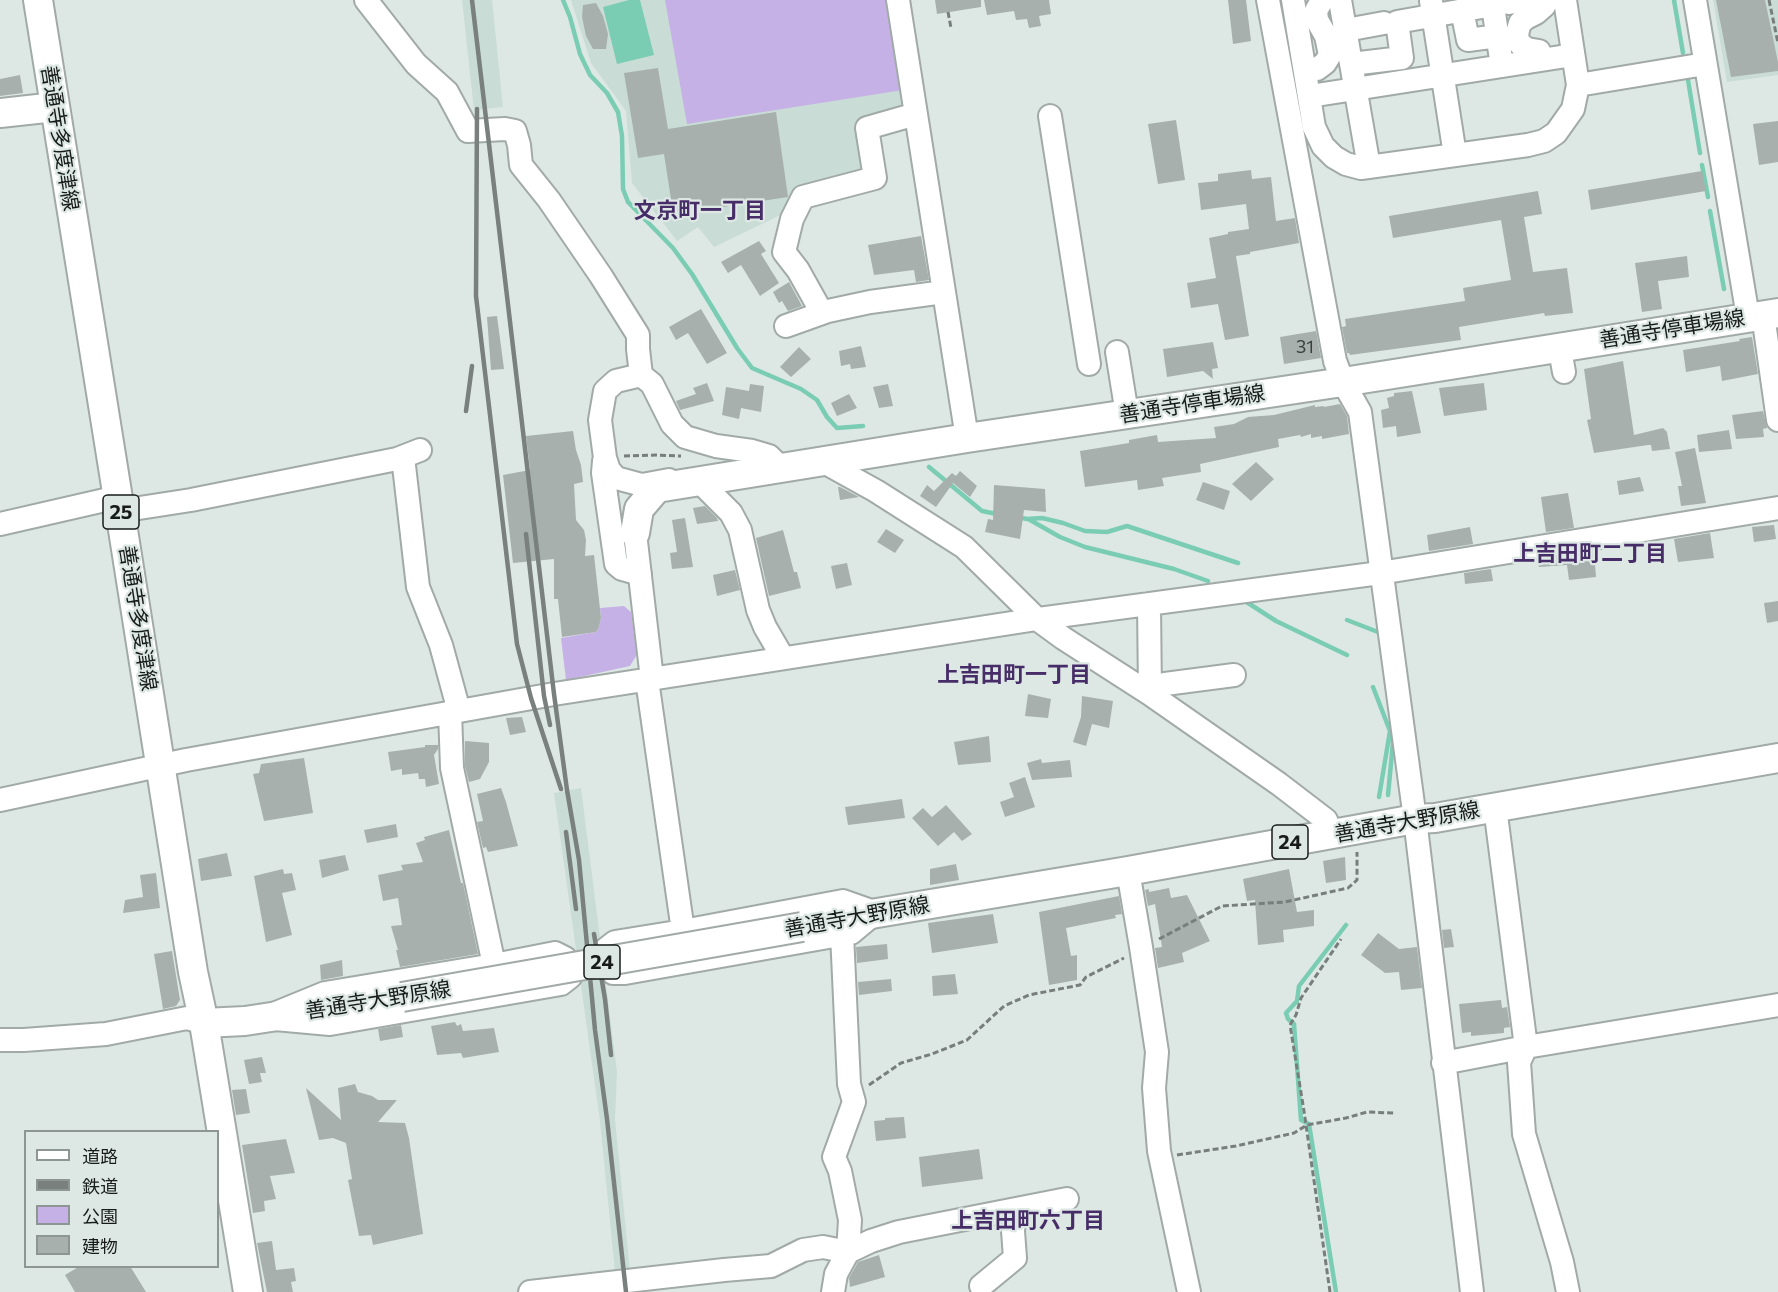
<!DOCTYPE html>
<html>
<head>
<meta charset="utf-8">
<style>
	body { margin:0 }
	#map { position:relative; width:1778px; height:1292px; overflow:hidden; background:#dde8e4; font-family:Commissioner,"Noto Sans JP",sans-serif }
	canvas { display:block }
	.legend { position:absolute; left:24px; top:1130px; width:195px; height:138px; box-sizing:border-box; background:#dde8e4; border:2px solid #8e9693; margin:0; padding:8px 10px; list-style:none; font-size:18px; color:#171b19 }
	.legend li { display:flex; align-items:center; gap:12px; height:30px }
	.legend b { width:30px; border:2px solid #8e9693 }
</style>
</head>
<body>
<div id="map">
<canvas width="1778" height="1292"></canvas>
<ul class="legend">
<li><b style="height:8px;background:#fff"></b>道路</li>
<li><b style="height:8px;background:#79807d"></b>鉄道</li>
<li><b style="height:16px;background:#c6b1e7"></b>公園</li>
<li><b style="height:16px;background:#a7b0ad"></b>建物</li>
</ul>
</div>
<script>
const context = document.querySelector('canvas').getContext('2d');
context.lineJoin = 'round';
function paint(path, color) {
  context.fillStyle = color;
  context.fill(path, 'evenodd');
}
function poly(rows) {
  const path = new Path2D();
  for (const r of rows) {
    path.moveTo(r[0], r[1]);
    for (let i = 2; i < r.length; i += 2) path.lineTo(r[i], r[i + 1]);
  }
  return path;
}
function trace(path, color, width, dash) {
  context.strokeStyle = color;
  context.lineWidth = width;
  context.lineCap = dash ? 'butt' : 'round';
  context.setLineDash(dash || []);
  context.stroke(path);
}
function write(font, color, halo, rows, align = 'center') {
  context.font = font + ' Commissioner,"Noto Sans JP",sans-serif';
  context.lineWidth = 4.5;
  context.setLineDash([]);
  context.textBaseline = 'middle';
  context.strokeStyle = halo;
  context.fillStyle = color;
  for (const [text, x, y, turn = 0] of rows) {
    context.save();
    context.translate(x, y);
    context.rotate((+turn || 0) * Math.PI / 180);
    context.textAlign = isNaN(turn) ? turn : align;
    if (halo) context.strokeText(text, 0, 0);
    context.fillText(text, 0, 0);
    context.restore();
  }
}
paint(poly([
	[462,0,492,0,503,107,474,110],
	[571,0,888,0,907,112,862,127,870,174,793,209,714,247,698,227,677,241,632,183,626,111,591,63],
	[1713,0,1778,0,1778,75,1727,82],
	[581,788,617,1072,615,1119,632,1292,617,1292,600,1121,554,793]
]), '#c9dcd5');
paint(poly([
	[665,0,888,0,903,90,687,124],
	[624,606,631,612,636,650,636,656,630,666,566,680,561,638,596,632,599,627,601,618,600,608]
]), '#c6b1e7');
paint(poly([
	[629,0,640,0,654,55,617,64,603,7]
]), '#7acdb3');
trace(poly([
	[563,0,570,17,580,54,590,75,607,93,618,112,622,136,623,189,628,202,673,248,692,274,737,348,752,368,801,389,817,400,827,417,837,428,863,426],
	[1674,0,1683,53],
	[1688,80,1700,153],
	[1702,165,1708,197],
	[1710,211,1724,289],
	[929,467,982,511,997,514],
	[1017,517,1027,519,1042,518,1063,523,1085,531,1107,532,1127,526,1238,563],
	[1030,520,1060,537,1085,547,1174,569,1208,581],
	[1245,601,1276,621,1347,655],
	[1347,620,1378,632],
	[1373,687,1390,731,1379,797],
	[1388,795,1393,742,1391,733],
	[1336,1292,1309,1124,1301,1120,1294,1024,1288,1019,1286,1013,1297,1001,1299,986,1346,925]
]), '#7acdb3', 4.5);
paint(poly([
	[935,0,981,0,981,7,937,14],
	[984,0,1049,0,1051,14,1039,16,1041,26,1029,28,1027,19,1016,20,1014,11,987,15],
	[1228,0,1246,0,1251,41,1233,44],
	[1716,0,1765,0,1778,62,1778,71,1731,77],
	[596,3,603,16,608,34,606,49,593,49,586,36,582,17,583,5],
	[658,68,668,129,776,112,788,197,696,211,696,208,673,212,664,154,638,158,624,73],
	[20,75,23,93,0,96,0,79],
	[1176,120,1185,180,1158,184,1148,124],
	[1778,121,1778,162,1759,165,1753,124],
	[1251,170,1252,179,1271,177,1276,221,1295,218,1299,243,1250,252,1250,254,1236,256,1249,336,1225,340,1218,304,1191,308,1187,283,1216,278,1209,238,1228,234,1228,232,1249,229,1246,204,1201,210,1198,183,1218,181,1218,174],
	[1702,171,1706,191,1591,210,1588,190],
	[1538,191,1542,214,1524,217,1533,272,1567,268,1573,313,1545,316,1544,313,1459,327,1461,340,1350,355,1349,353,1347,353,1342,327,1346,326,1345,319,1465,301,1463,288,1511,280,1501,220,1393,238,1389,216],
	[921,236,929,280,916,282,914,270,874,275,868,245],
	[759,241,766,251,761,254,779,283,760,296,741,265,728,273,721,262],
	[1687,256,1689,277,1658,281,1662,309,1642,312,1635,263],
	[789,282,802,306,788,311,782,301,779,303,773,292],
	[701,309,727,353,707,364,688,333,676,340,669,327],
	[497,316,504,369,491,370,487,317],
	[1316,331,1321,358,1284,364,1280,337],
	[1752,337,1758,374,1722,381,1720,366,1686,372,1683,350,1740,341,1739,339],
	[1213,342,1218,368,1212,369,1213,379,1203,371,1167,377,1163,349],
	[861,346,866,367,851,369,850,364,841,366,839,351],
	[799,347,811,359,791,377,780,367],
	[1623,361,1634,435,1663,428,1667,432,1670,449,1652,451,1651,445,1648,445,1594,453,1587,420,1591,419,1584,369],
	[707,383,714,401,680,410,676,401,696,394,693,388],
	[1484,383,1487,410,1444,416,1439,388],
	[750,384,764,386,761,412,741,408,739,419,722,415,726,387,749,391],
	[888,384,893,406,879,408,873,387],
	[1412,391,1421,433,1397,437,1396,426,1383,428,1381,410,1389,408,1387,398,1394,396,1394,393],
	[849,394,857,408,837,416,831,403],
	[1340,404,1347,416,1349,434,1322,439,1322,436,1311,438,1311,434,1301,437,1300,435,1278,439,1279,447,1200,464,1201,472,1162,478,1164,486,1138,490,1137,480,1085,487,1080,451,1129,443,1129,440,1157,435,1158,442,1216,438,1214,427,1234,424,1248,417,1274,415,1315,405,1315,407,1324,406,1324,407],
	[1763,411,1767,428,1763,429,1764,437,1736,439,1732,415],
	[1729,430,1732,449,1699,452,1697,435],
	[573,431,576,450,581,465,583,482,574,484,576,520,584,530,586,540,585,556,594,555,601,618,599,627,596,632,562,637,558,599,554,599,554,559,513,563,503,475,530,470,526,436],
	[1695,448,1706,503,1681,506,1678,486,1682,486,1675,452],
	[1256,462,1274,479,1251,501,1232,484],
	[960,471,977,486,970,497,953,483,936,507,920,496,927,485,934,491,952,473,956,476],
	[1640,477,1644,491,1619,495,1617,481],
	[1203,482,1230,491,1224,510,1196,500],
	[994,485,1045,489,1046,512,1024,510,1020,539,985,532,988,519,993,520],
	[838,487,840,487,859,497,840,500],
	[1568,493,1574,528,1546,532,1541,497],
	[705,506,717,518,718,521,697,524,693,508],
	[685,518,693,567,672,569,670,553,677,552,672,520],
	[1774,525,1776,539,1754,542,1752,527],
	[1470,527,1473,544,1429,551,1427,535],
	[886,529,904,540,895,553,877,542],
	[783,530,794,572,797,572,801,588,769,596,756,538],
	[1710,533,1714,558,1678,562,1674,539],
	[1594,552,1596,577,1569,580,1567,565,1539,567,1538,561],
	[847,563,852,585,836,589,831,566],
	[1491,569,1493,581,1465,584,1464,573],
	[735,570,740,590,717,596,713,575],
	[1778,601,1778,621,1767,623,1764,603],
	[1028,694,1051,699,1048,718,1025,716],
	[1082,696,1113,701,1109,728,1092,724,1086,746,1073,742,1081,717],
	[522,717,526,732,510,735,506,718],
	[989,736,991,762,958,765,954,742],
	[465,741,489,743,489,762,480,779,469,782,465,766],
	[425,745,438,745,438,749,434,755,439,784,426,787,425,779,419,779,418,773,402,775,402,769,391,771,388,752,425,747],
	[304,758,313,813,264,821,253,774,259,773,261,764],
	[1041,759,1042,763,1070,760,1072,777,1032,780,1027,763],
	[1025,777,1035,807,1005,817,1000,802,1014,797,1009,783],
	[501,788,506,802,518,846,488,852,486,847,483,848,477,822,483,821,477,794],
	[902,799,905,818,848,825,845,807],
	[946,805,972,834,962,841,954,832,938,846,912,818,923,808,932,817],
	[396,824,398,837,367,843,364,830],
	[449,830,461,883,463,883,478,954,400,967,396,950,398,950,391,926,402,925,398,898,383,901,378,875,403,870,401,865,423,862,416,843,425,840,424,837],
	[227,853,232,876,201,881,198,859],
	[345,855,349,870,322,878,319,860],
	[1345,857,1346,880,1326,883,1323,861],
	[956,864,959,880,930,885,930,869],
	[283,869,284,874,292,873,296,890,282,893,292,935,266,942,254,876],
	[1289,869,1297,912,1314,910,1314,926,1283,930,1284,942,1258,945,1255,900,1247,901,1243,879],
	[156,873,160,908,123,913,125,900,143,897,140,875],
	[1169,888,1171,898,1187,895,1210,941,1182,953,1184,962,1158,968,1155,948,1162,947,1155,904,1148,906,1145,890,1149,889,1149,892],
	[1119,896,1122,914,1115,915,1116,918,1066,928,1071,956,1077,955,1077,980,1049,985,1039,912],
	[993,914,998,943,932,953,928,923],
	[1451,929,1454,947,1444,948,1442,930],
	[1378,933,1399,949,1417,947,1422,988,1401,990,1399,972,1385,973,1361,955],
	[887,944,888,959,857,963,856,947],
	[172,951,180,1000,176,1006,163,1009,154,954],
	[342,960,343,976,321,980,320,965],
	[955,974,958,994,933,996,932,976],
	[891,979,892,991,859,995,858,982],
	[1501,1000,1502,1008,1507,1007,1510,1027,1504,1028,1504,1033,1471,1036,1471,1032,1462,1033,1459,1004],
	[455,1022,457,1026,461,1024,463,1031,494,1028,499,1052,463,1058,461,1053,437,1055,431,1026],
	[401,1025,403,1037,380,1041,378,1029],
	[262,1057,266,1073,260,1073,262,1082,249,1084,244,1060],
	[355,1084,358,1092,372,1096,378,1100,397,1100,378,1122,405,1123,409,1138,423,1234,373,1245,371,1235,359,1236,348,1180,352,1179,346,1143,333,1138,319,1140,306,1088,341,1120,338,1088],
	[246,1089,250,1113,236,1115,232,1090],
	[904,1117,906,1138,876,1141,874,1121,885,1120,885,1118],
	[286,1139,295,1173,270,1176,276,1199,264,1201,265,1211,253,1213,242,1145],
	[979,1149,983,1179,922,1187,919,1157],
	[272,1241,276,1270,294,1268,296,1281,291,1282,293,1292,267,1292,257,1243],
	[879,1255,885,1277,850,1287,849,1278,858,1262],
	[80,1266,130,1266,146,1292,75,1292,65,1275]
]), '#a7b0ad');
const minor = poly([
	[366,0,416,64,447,92,468,131,505,129,515,131,519,145,521,165,549,200,601,276,638,335,638,349,641,375],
	[898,0,967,438],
	[1268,0,1335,361,1343,382,1360,412,1415,819,1472,1292],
	[1293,0,1314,127,1323,146,1334,157,1346,164,1361,168,1528,145,1544,141,1556,133,1573,109,1578,85,1565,0],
	[1340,0,1369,167],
	[1492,0,1502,66],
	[1695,0,1748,317],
	[1431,1,1455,155],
	[1509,3,1528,0],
	[1462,10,1468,40,1498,36],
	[1346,30,1384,23],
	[1539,51,1527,49,1520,44,1517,37,1518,30,1520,23,1526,18,1536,13,1544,6,1547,0],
	[1351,64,1402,58,1397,22,1493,5],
	[1305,69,1317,69,1325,63,1330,55,1326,36,1317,20,1316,11,1322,0],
	[1578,85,1705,64],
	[1310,96,1573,55],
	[1050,116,1089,364],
	[822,313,798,270,784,252,792,219,803,197,875,178,867,128,916,114],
	[1763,315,1778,420],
	[786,326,828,311,870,302,944,292],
	[1117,352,1127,414],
	[1562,361,1564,372],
	[403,457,418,587,441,645,459,711],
	[604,461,603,473,616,564,622,569,640,574],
	[822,461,876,491,964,547,1037,619,1063,638,1150,694,1279,784,1326,820,1332,834],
	[669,480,642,485,616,478,609,470,605,458,600,420,605,391,616,381,641,375,652,384,672,424,685,437,716,446,752,451,769,456,781,468],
	[699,481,731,513,740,530,758,610,765,627,783,658],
	[120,511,191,500,397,459,420,450],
	[0,524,118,497],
	[635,533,652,679],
	[1149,604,1150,694],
	[647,680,683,931,843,901,877,913],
	[1150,694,1165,684,1234,675],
	[450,712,452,768,494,965],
	[0,800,186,760,554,694,1037,619,1380,573,1778,508],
	[1495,807,1526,1047,1519,1062,1524,1134,1562,1262,1568,1292],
	[1128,871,1141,947,1157,1052,1154,1088,1159,1151,1189,1292],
	[683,931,615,942,606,949,613,973,625,973,851,933,875,913],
	[555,953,565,958,570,977,561,984,330,1024,264,1018,325,993,494,965,555,953],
	[0,1040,24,1040,106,1034,187,1018,204,1023],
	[1443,1063,1526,1047,1778,1005],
	[981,1286,1015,1258,1013,1231,1015,1210],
	[530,1292,724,1270,771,1266,803,1250,823,1247,848,1252,871,1241,899,1232,1067,1199],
	[833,1292,836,1274,848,1252,850,1220,840,1171,834,1157,854,1102,849,1084,842,934]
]);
const major = poly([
	[38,0,120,511,193,972,204,1023,248,1292],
	[0,113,55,107],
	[635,533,639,509,657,488,967,438,1343,382,1778,313],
	[802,927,877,913,1128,871,1415,819,1435,818,1778,758],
	[204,1023,245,1021,402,997]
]);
trace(minor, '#a1aaa7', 26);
trace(major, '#a1aaa7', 32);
trace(poly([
	[1769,0,1778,43],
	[948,12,951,28],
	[624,456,656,455,681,456],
	[1159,939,1222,906,1285,902,1348,888,1357,880,1357,852],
	[869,1085,901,1063,932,1054,967,1040,1004,1006,1029,995,1080,985,1086,977,1124,958],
	[1177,1155,1236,1146,1294,1133,1307,1125,1346,1118,1367,1112,1394,1113],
	[1330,1292,1304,1111,1290,1025,1296,1015,1301,998,1341,939]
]), '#777e7b', 3, [6, 3]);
trace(minor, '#fff', 22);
trace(major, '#fff', 28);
trace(poly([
	[472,0,554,694,567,790,579,860,595,1030,607,1119,626,1292],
	[477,109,476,296,517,644,531,698,561,789],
	[466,411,472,366],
	[526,534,544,696,550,725],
	[566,832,576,909],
	[594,934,605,999,611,1055]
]), '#79807d', 4.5);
const majorBridge = poly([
	[402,997,802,927]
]);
trace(majorBridge, '#a1aaa7', 32, []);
trace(majorBridge, '#fff', 28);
write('18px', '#3b403e', null, [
	["31",1305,347]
]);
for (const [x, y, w] of [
	[121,512,36],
	[1290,842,36],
	[602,962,36]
]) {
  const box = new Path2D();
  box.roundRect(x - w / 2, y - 17, w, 34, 4.5);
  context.fillStyle = '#dde8e4';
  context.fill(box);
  trace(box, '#171b19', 1.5);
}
write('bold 20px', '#171b19', null, [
	["25",121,512],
	["24",1290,842],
	["24",602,962]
]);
write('21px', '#171b19', '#dde8e4', [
	["善通寺多度津線",60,138,81],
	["善通寺停車場線",1672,329,-9],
	["善通寺停車場線",1192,404,-9],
	["善通寺多度津線",138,618,81],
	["善通寺大野原線",1407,822,-10],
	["善通寺大野原線",857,917,-10],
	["善通寺大野原線",378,1000,-9]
]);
write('bold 22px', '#472d67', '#dde8e4', [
	["文京町一丁目",700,211],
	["上吉田町二丁目",1590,554],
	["上吉田町一丁目",1014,675],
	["上吉田町六丁目",1028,1221]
]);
</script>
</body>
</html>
